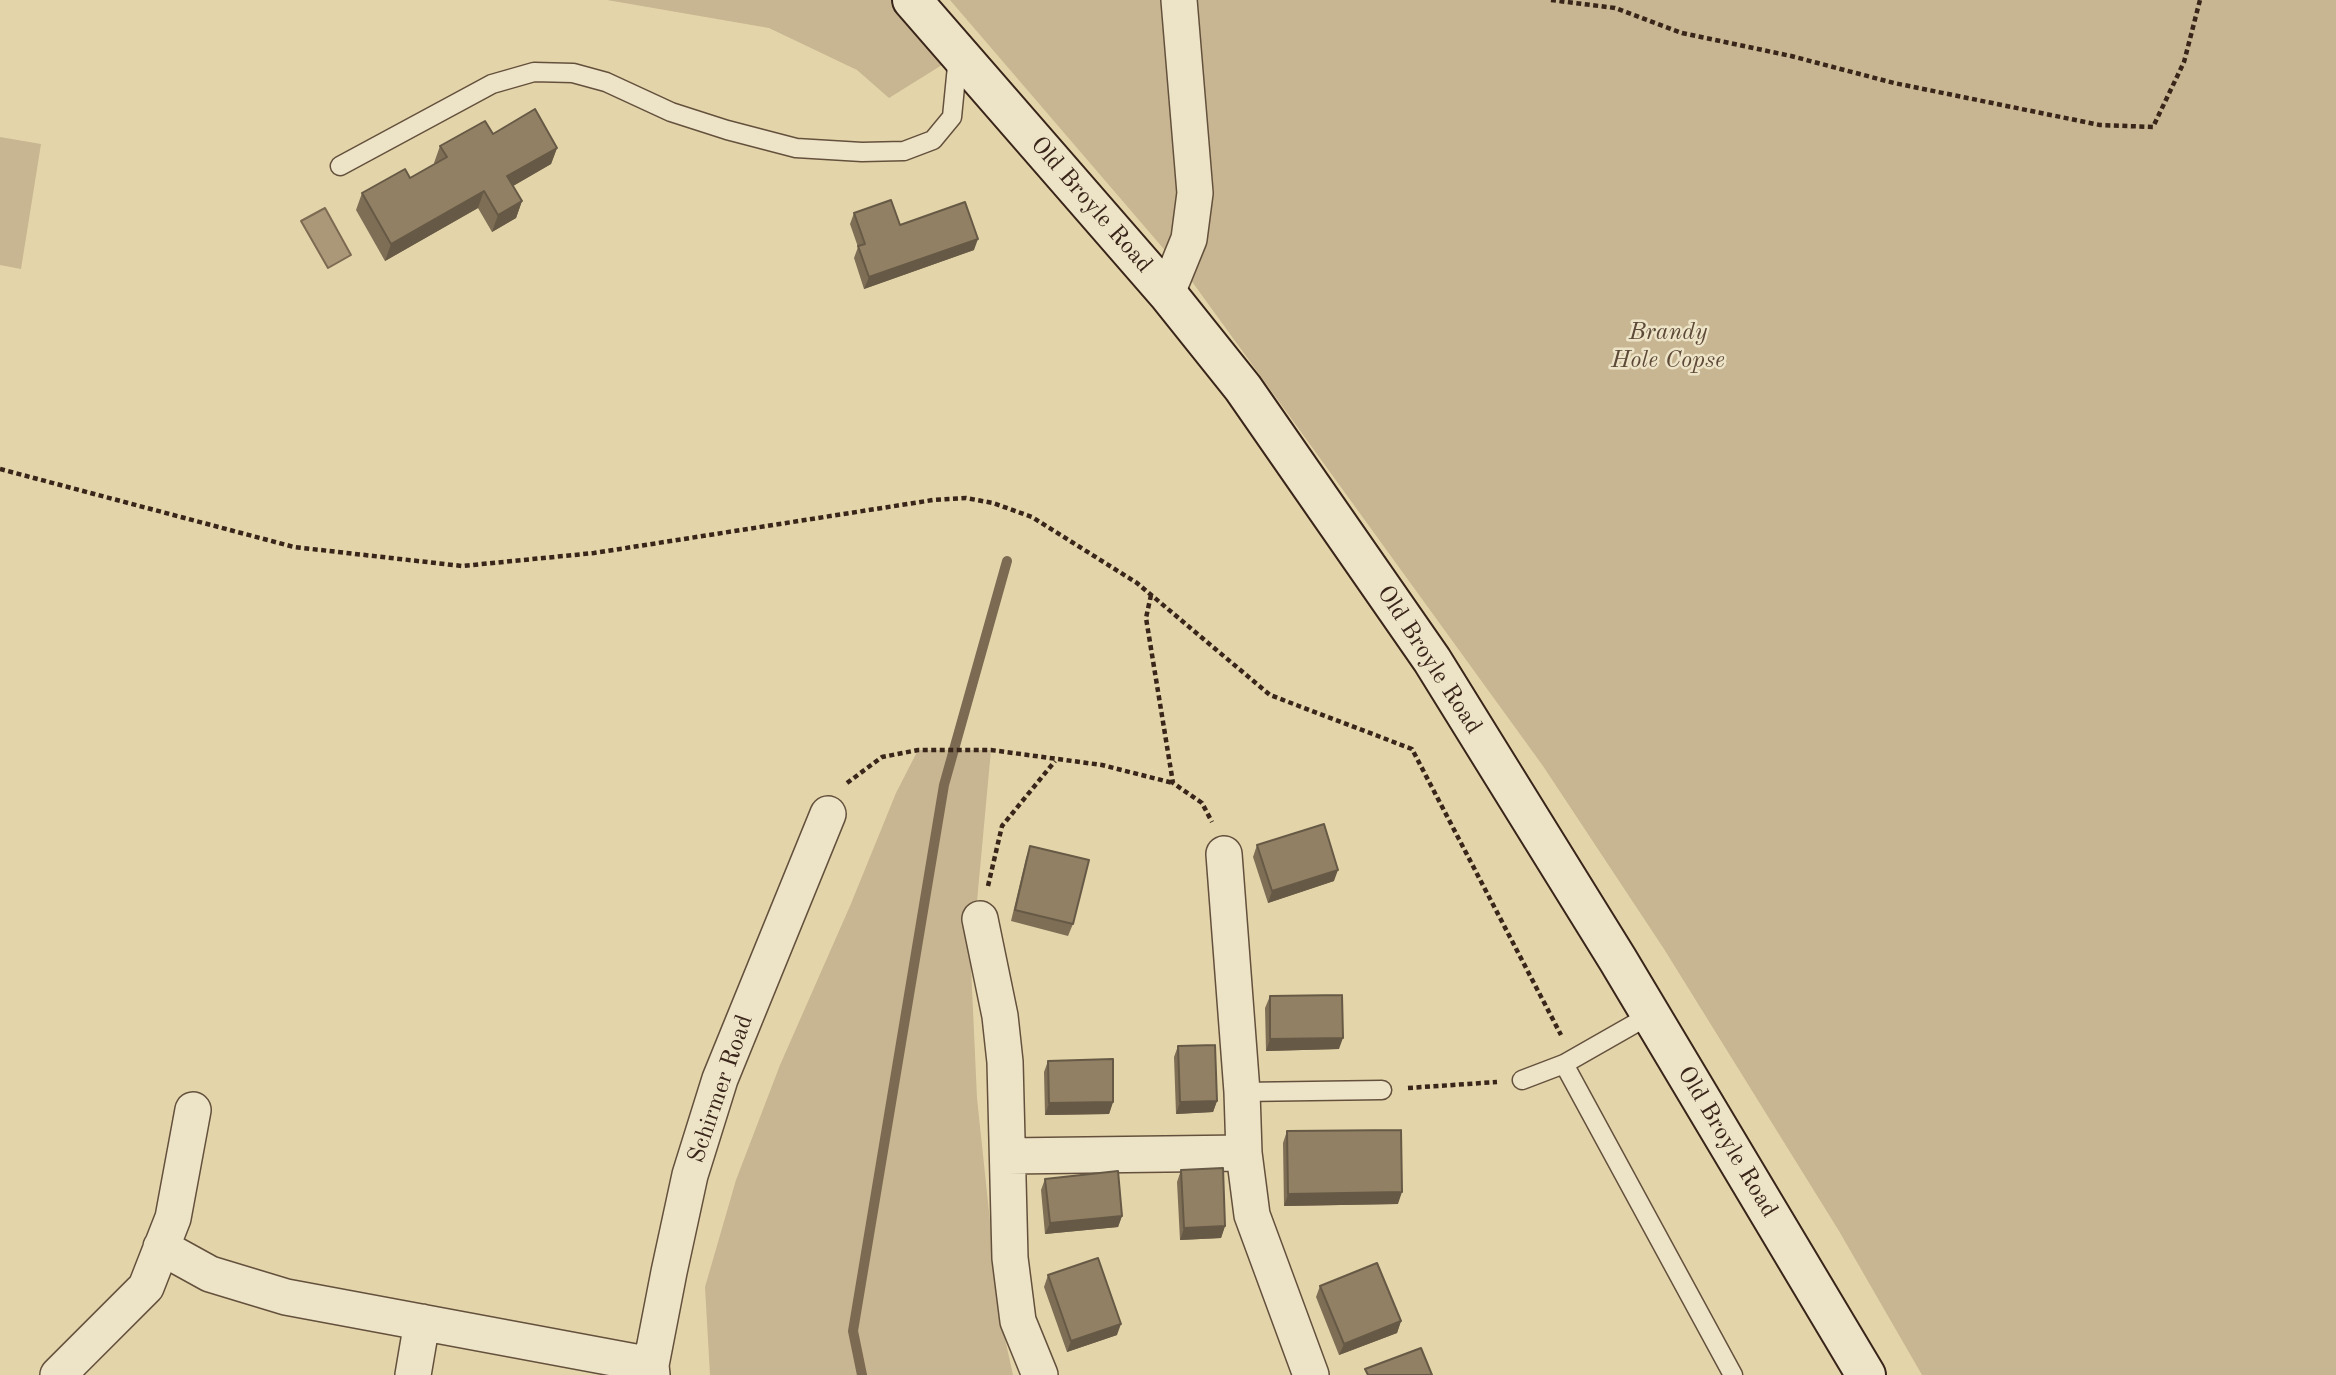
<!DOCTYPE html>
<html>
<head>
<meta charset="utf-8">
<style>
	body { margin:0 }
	canvas { display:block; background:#e4d4a9 }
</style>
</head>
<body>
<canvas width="2336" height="1375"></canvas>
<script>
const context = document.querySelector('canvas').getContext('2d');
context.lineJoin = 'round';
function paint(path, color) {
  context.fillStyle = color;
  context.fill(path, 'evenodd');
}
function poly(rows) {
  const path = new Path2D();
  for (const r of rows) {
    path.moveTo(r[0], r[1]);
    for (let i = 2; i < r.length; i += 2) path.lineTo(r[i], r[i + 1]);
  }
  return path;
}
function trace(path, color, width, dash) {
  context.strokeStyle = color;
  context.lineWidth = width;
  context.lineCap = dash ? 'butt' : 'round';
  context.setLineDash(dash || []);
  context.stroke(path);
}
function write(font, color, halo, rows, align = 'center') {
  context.font = font + ' "Old Standard TT",serif';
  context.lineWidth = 5;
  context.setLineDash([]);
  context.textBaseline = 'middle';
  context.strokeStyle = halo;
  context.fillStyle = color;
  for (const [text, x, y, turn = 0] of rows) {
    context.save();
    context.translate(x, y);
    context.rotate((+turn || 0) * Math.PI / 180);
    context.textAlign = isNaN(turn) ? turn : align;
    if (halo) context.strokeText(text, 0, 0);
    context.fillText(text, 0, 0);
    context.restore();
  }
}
paint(poly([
	[607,0,895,0,950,60,889,98,857,70,769,28],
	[950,0,2336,0,2336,1375,1922,1375,1839,1231,1664,949,1543,766,1193,283],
	[0,137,41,144,21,269,0,265],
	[918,750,991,750,971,966,977,1098,1000,1316,1013,1375,710,1375,705,1287,736,1180,780,1065,850,906,896,793]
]), '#c7b691');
const water = poly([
	[325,208,351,255,328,268,301,221,325,208]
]);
paint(water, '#aa9878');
trace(water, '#7d6a52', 2);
trace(poly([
	[862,1375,853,1331,944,785,1007,561]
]), '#7d6a52', 10);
const service = poly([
	[340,166,492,84,534,72,573,73,606,82,671,112,727,130,796,148,862,152,904,151,933,140,952,117,958,56],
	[1564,1064,1733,1375],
	[1522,1080,1564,1064,1650,1015],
	[1242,1092,1382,1090]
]);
const minor = poly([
	[1167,293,1189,239,1195,193,1179,0],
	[1224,854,1242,1092,1244,1153,1252,1215,1311,1375],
	[980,919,1000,1016,1005,1062,1010,1258,1018,1321,1040,1375],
	[1008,1156,1244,1153],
	[161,1247,210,1274,286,1297,651,1365],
	[58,1375,146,1287,173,1218,193,1110],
	[413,1375,422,1322],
	[652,1375,651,1365,669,1272,690,1175,720,1079,828,814]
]);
const secondary = poly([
	[912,0,1167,293,1243,388,1432,660,1618,960,1866,1375]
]);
trace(service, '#64513d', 21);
trace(minor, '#64513d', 38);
trace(secondary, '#392519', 42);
trace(poly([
	[1551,0,1615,8,1682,33,1791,56,1894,83,2100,125,2153,127,2184,62,2200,0],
	[0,469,294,547,462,566,594,553,933,500,966,498,993,503,1032,517,1137,583,1270,695,1412,749,1561,1035],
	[1151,595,1146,618,1173,783,1202,803,1212,822],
	[847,783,882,757,918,750,991,750,1102,765,1173,783],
	[988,886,1002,826,1055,761],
	[1408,1088,1497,1082]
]), '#392519', 4.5, [5, 3.5]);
trace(service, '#ede3c7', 18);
trace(minor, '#ede3c7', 35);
trace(secondary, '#ede3c7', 38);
paint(poly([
	[493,134,557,148,551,164,513,186,522,201,516,218,492,232,478,208,385,261,356,210,362,193,410,178,435,164,434,163,440,146],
	[854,213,900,225,974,250,864,289,854,258,858,247,850,224],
	[1257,845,1334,881,1268,903,1253,857],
	[1030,846,1073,924,1068,936,1011,921,1026,858],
	[1270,996,1339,1049,1266,1051,1265,1008],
	[1178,1046,1217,1101,1213,1112,1176,1114,1174,1057],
	[1048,1061,1113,1102,1109,1114,1045,1115,1044,1072],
	[1287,1131,1398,1204,1284,1206,1283,1143],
	[1181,1170,1225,1226,1221,1238,1180,1240,1177,1182],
	[1045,1179,1122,1216,1118,1227,1045,1234,1041,1190],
	[1048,1275,1117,1335,1067,1352,1044,1287],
	[1320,1286,1401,1321,1397,1333,1339,1355,1316,1297]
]), '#7e6e56');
paint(poly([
	[557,148,551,164,501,193,507,176],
	[484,191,478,208,385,261,391,244],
	[522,201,516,218,492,232,498,215],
	[978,239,974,250,864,289,869,277],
	[1338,870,1334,881,1268,903,1272,891],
	[1343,1038,1339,1049,1266,1051,1270,1039],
	[1217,1101,1213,1112,1176,1114,1180,1102],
	[1113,1102,1109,1114,1045,1115,1049,1103],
	[1402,1192,1398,1204,1284,1206,1288,1194],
	[1122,1216,1118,1227,1045,1234,1050,1223],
	[1225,1226,1221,1238,1180,1240,1184,1228],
	[1401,1321,1397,1333,1339,1355,1344,1344],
	[1121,1324,1117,1335,1067,1352,1071,1341]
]), '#665a46');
const building = poly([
	[535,109,557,148,507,176,522,201,498,215,484,191,391,244,362,193,405,169,410,178,447,157,440,146,485,121,493,134,535,109],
	[891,200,900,225,965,202,978,239,869,277,858,246,865,244,854,213,891,200],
	[1324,824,1338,870,1272,891,1257,845,1324,824],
	[1030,846,1089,860,1073,924,1015,910,1030,846],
	[1342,995,1343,1038,1270,1039,1270,996,1342,995],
	[1215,1045,1217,1101,1180,1102,1178,1046,1215,1045],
	[1113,1059,1113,1102,1049,1103,1048,1061,1113,1059],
	[1401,1130,1402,1192,1288,1194,1287,1131,1401,1130],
	[1223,1168,1225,1226,1184,1228,1181,1170,1223,1168],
	[1118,1171,1122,1216,1050,1223,1045,1179,1118,1171],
	[1098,1258,1121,1324,1071,1341,1048,1275,1098,1258],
	[1377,1263,1401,1321,1344,1344,1320,1286,1377,1263],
	[1421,1348,1432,1375,1368,1375,1365,1369,1421,1348]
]);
paint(building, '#928064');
trace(building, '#665a46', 2);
write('24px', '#392519', '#ede3c7', [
	["Old Broyle Road",1091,205,49],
	["Old Broyle Road",1429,660,57],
	["Schirmer Road",721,1089,-71],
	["Old Broyle Road",1727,1142,59]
]);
write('italic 24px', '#5c4937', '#ede3c7', [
	["Brandy",1668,333],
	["Hole Copse",1668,361]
]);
</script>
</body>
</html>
